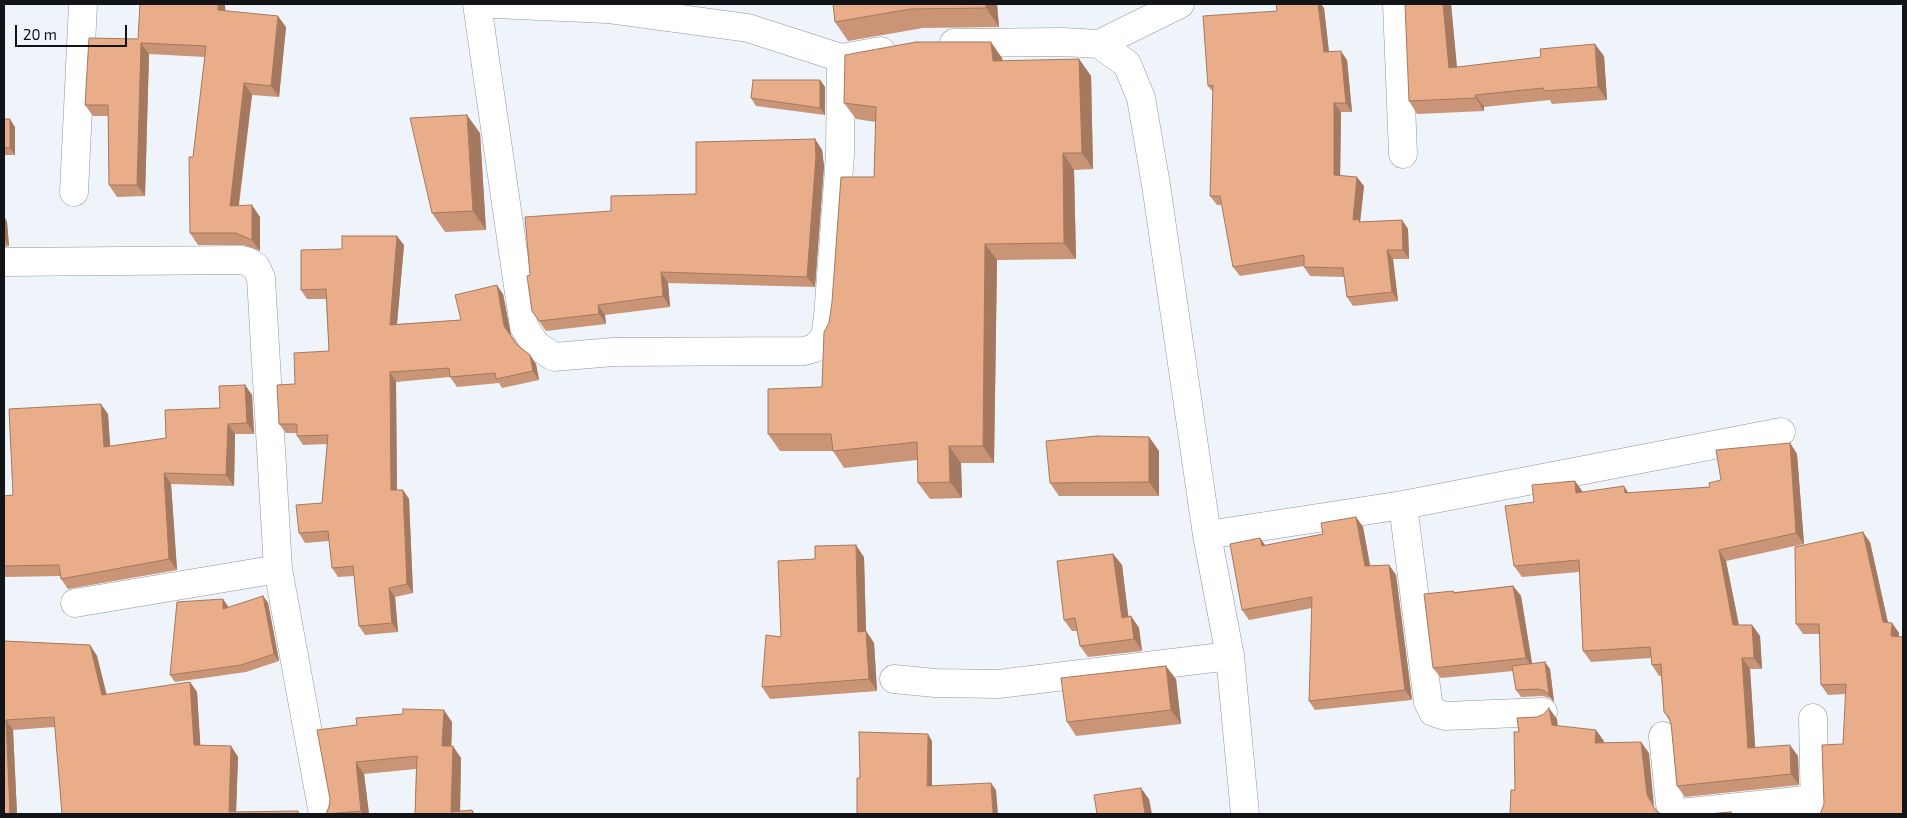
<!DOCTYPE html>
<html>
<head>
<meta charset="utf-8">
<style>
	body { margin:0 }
	#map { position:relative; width:1907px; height:818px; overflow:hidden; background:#eff3fa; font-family:"Exo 2",sans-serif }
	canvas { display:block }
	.frame { position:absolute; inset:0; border:5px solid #131417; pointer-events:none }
	.scale { position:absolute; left:15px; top:25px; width:112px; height:22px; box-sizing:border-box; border:2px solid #131417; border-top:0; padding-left:6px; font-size:15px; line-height:18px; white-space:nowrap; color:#131417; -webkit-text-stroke:4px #eff3fa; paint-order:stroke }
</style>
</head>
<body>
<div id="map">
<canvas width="1907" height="818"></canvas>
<div class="frame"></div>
<div class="scale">20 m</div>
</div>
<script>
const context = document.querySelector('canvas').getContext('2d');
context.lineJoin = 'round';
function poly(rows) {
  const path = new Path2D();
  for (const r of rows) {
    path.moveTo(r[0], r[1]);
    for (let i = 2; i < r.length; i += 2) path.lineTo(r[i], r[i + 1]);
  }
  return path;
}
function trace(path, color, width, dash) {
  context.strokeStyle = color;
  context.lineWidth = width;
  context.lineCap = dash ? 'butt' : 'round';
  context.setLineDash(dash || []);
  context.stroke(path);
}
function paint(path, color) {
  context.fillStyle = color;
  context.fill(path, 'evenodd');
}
const minor = poly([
	[477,4,524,327,536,345,554,357,613,352,804,351,815,348,825,337,828,317,840,155,841,58],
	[494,4,607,9,748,28,841,58,881,51],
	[1397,4,1403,154],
	[954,43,1063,42,1099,44,1127,64,1141,98,1156,185,1207,535,1230,656,1245,814],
	[1099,44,1180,4],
	[74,192,83,4],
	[4,262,241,260,247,261,256,267,261,278,278,569,323,814],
	[1403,505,1428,702,1433,712,1445,716,1543,712],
	[1207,535,1403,505,1781,432],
	[75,603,278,569],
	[894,679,935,683,998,684,1230,656],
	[1813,718,1815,814],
	[1663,736,1670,804,1676,812,1680,813,1816,799]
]);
trace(minor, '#91959b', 29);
trace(minor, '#fff', 28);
paint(poly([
	[225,4,225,11,286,27,279,97,252,95,239,206,260,217,260,251,243,245,198,245,190,233,193,157,205,57,149,54,145,196,117,197,109,185,108,116,93,116,85,105,138,39],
	[833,4,997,4,999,27,923,28,848,41,835,22],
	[1451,4,1457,67,1604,56,1607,100,1552,104,1550,100,1484,107,1484,111,1417,114,1409,101],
	[1324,8,1329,52,1347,60,1352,112,1341,112,1340,176,1364,186,1360,222,1402,220,1408,229,1409,259,1393,259,1398,301,1353,306,1347,297,1344,277,1310,276,1304,267,1304,266,1240,276,1233,267,1222,205,1217,205,1210,196,1213,92,1208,86,1277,11],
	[1002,58,1003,61,1079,59,1091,76,1093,169,1074,170,1076,259,997,260,994,463,961,463,962,498,930,499,918,483,917,460,844,468,833,451,780,451,768,434,822,387,829,323,874,177,876,122,856,119,844,103],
	[820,80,825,87,825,115,756,106,751,98],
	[4,119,15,127,15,155,4,155],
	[480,133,486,230,445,232,432,213],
	[815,139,822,150,824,166,815,287,668,283,670,307,605,315,606,324,546,331,532,311,530,275,611,211,696,194],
	[4,216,7,222,9,246,4,247],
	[404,245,397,324,461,320,503,294,511,335,518,345,530,355,536,364,539,380,502,388,499,383,457,387,450,377,396,382,397,490,403,490,409,499,413,593,395,597,398,632,365,635,359,626,354,576,338,577,332,568,329,541,305,543,299,533,322,503,327,444,303,445,297,436,297,433,286,433,279,424,295,384,329,351,326,299,307,299,301,290,342,249],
	[245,385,252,395,254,434,235,434,234,486,171,484,177,570,68,589,61,579,60,576,4,577,4,496,13,495,108,414,110,446,166,438,220,408],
	[1149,437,1159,451,1159,496,1059,496,1050,483],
	[1790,443,1797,454,1804,544,1726,561,1739,625,1752,625,1760,636,1762,669,1750,669,1755,748,1798,756,1799,785,1685,797,1677,786,1671,723,1664,712,1661,676,1659,676,1652,665,1651,658,1591,662,1583,651,1579,572,1522,577,1514,566,1534,502,1575,481,1582,492,1629,493,1710,487],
	[1356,517,1363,527,1370,566,1389,565,1396,575,1412,700,1315,710,1309,701,1312,608,1249,620,1242,610,1260,538,1265,545,1323,534],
	[1870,542,1888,623,1892,623,1899,633,1821,812,1843,744,1846,694,1828,695,1821,685,1820,634,1803,634,1796,624],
	[1113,554,1122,565,1128,617,1131,616,1139,628,1142,651,1088,657,1080,646,1077,631,1072,631,1064,620],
	[864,557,866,631,874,643,877,691,770,699,762,687,781,637],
	[1513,586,1521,596,1532,664,1550,669,1554,702,1550,698,1543,696,1521,697,1516,690,1513,671,1441,678,1433,668,1453,591,1455,592],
	[263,596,268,603,279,661,246,672,175,682,170,675,228,606,228,608],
	[4,641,90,645,97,656,107,695,190,682,197,692,200,745,231,746,238,757,236,812,298,811,300,814,62,814,55,727,13,730,17,814,4,814],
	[1176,679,1181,724,1076,736,1067,722],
	[452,722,451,746,461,758,460,811,472,810,475,814,415,814,416,769,364,774,369,814,326,814,357,725]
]), '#c99576');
paint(poly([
	[218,4,225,4,226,21,218,10],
	[986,4,997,4,999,27,986,8],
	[1318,4,1321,4,1324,8,1330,61,1324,52],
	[1443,4,1451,4,1458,80,1449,68],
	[278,16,286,27,279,97,271,86],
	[991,42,1002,58,1004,78,993,61],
	[141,43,149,54,145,196,137,185],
	[1595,44,1604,56,1607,100,1598,87],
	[1341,51,1347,60,1352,112,1346,103],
	[1079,59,1091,76,1093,169,1082,153],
	[820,80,825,87,825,115,820,108],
	[244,83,252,95,237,217,230,206],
	[1475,95,1484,107,1484,111,1476,98],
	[1334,103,1341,112,1340,184,1334,175],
	[467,115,480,133,486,230,473,211],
	[10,119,15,127,15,155,10,148],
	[815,139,822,150,824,166,815,287,807,277],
	[1063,153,1074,170,1076,259,1064,243],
	[1357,177,1364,186,1360,222,1365,228,1353,220],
	[252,205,260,217,260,251,252,240],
	[4,216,7,222,9,246,4,239],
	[1402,220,1408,229,1409,259,1403,250],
	[397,236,404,245,396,334,390,325],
	[985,244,997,260,994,463,983,446],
	[1387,250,1393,259,1398,301,1392,292],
	[661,272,668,283,670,307,663,296],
	[497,285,503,294,511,335,504,326],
	[598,305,605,315,606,324,599,314],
	[530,355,536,364,539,380,533,371],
	[390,372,396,382,397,499,391,490],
	[245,385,252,395,254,434,247,423],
	[101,404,108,414,111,458,104,447],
	[228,424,235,434,234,486,226,475],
	[1149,437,1159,451,1159,496,1149,482],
	[1790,443,1797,454,1804,544,1796,533],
	[949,446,961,463,962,498,950,482],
	[164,473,171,484,177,570,169,559],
	[1575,481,1583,492,1576,493],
	[1624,486,1631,497,1625,493],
	[403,490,409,499,413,593,407,584],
	[1356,517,1363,527,1372,576,1365,566],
	[1863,532,1870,542,1890,632,1883,622],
	[1260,538,1267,548,1262,546],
	[856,545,864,557,866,631,874,643,877,691,869,679,858,632],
	[1719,550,1726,561,1741,636,1733,625],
	[1113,554,1122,565,1130,629,1122,618],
	[1389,565,1396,575,1412,700,1405,690],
	[1513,586,1521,596,1533,669,1526,658],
	[389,588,395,597,398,632,392,623],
	[263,596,268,603,279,661,274,654],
	[223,599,228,606,228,617,223,609],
	[1131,616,1139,628,1142,651,1134,639],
	[1892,623,1899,633,1898,646,1891,636],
	[1752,625,1760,636,1762,669,1754,658],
	[90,645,97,656,109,706,102,695],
	[1742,658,1750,669,1756,759,1748,748],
	[1545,662,1550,669,1554,702,1549,695],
	[1166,666,1176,679,1181,724,1171,710],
	[190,682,197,692,201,755,194,745],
	[1549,708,1557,719,1559,736,1552,725],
	[444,710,452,722,451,758,442,746],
	[6,720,13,730,17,814,10,814],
	[1596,730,1604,741,1602,754,1595,743],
	[928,734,932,741,932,793,927,786],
	[1641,742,1649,753,1654,806,1660,814,1659,814,1647,795],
	[1790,745,1798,756,1799,785,1791,774],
	[231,746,238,757,236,814,229,812],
	[453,746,461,758,460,814,451,812],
	[356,762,364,774,369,814,363,814,361,811],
	[991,783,996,790,998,814,993,814],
	[1141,788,1149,799,1152,814,1145,814]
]), '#a47960');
const building = poly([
	[140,4,218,4,218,10,278,16,271,86,244,83,230,206,252,205,252,240,236,233,190,233,189,157,193,157,206,46,141,43,137,185,109,185,108,105,85,105,89,38,138,39,140,4],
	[833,4,986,4,986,8,910,9,835,22,833,4],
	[1276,4,1318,4,1324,52,1341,51,1346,103,1334,103,1334,175,1357,177,1353,220,1359,219,1359,222,1402,220,1403,250,1387,250,1392,292,1347,297,1343,268,1304,267,1304,255,1233,267,1220,196,1210,196,1213,85,1208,86,1203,16,1277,11,1276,4],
	[1405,4,1443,4,1449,68,1541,57,1540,49,1595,44,1598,87,1544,91,1543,88,1475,95,1476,98,1409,101,1405,4],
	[916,42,991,42,993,61,1079,59,1082,153,1063,153,1064,243,985,244,983,446,949,446,950,482,918,483,917,442,833,451,831,434,768,434,768,389,822,387,824,332,829,323,832,302,841,177,874,177,876,107,844,103,845,55,916,42],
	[753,80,820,80,820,108,751,98,753,80],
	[467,115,473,211,432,213,410,118,467,115],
	[4,119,10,119,10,148,4,148,4,119],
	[815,139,816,156,807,277,661,272,663,296,598,305,599,314,539,321,532,311,527,276,530,275,525,217,611,211,611,196,696,194,696,142,815,139],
	[342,236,397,236,390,325,461,320,455,295,497,285,504,326,517,345,530,355,533,371,496,379,495,373,450,377,449,368,390,372,391,490,403,490,407,584,389,588,392,623,359,626,353,566,332,568,328,531,299,533,296,505,322,503,328,435,297,436,297,424,279,424,277,385,295,384,294,353,329,351,326,289,301,290,301,250,342,249,342,236],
	[245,385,247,423,228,424,226,475,164,473,169,559,61,579,59,565,4,566,4,496,13,495,9,409,101,404,104,447,166,438,165,410,220,408,219,386,245,385],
	[1097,436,1149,437,1149,482,1050,483,1046,441,1097,436],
	[1790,443,1796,533,1719,550,1733,625,1752,625,1754,658,1742,658,1748,748,1790,745,1791,774,1677,786,1671,723,1668,716,1664,712,1661,664,1652,665,1650,647,1583,651,1579,560,1514,566,1505,506,1534,502,1532,485,1575,481,1576,493,1624,486,1625,493,1710,487,1709,483,1721,480,1716,450,1790,443],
	[1356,517,1365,566,1389,565,1405,690,1309,701,1312,597,1242,610,1230,544,1260,538,1262,546,1323,534,1321,523,1356,517],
	[1863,532,1883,622,1892,623,1891,636,1903,637,1903,814,1819,814,1821,812,1824,804,1822,745,1843,744,1846,684,1821,685,1819,624,1796,624,1795,547,1863,532],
	[856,545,858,632,866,631,869,679,762,687,766,635,781,637,778,561,815,559,815,546,856,545],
	[1113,554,1122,618,1131,616,1134,639,1080,646,1075,618,1064,620,1057,561,1113,554],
	[1513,586,1526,658,1433,668,1424,594,1453,591,1454,593,1513,586],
	[263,596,274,654,241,665,170,675,177,602,223,599,223,609,263,596],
	[4,641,90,645,102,695,190,682,194,745,231,746,229,812,298,811,298,814,62,814,54,717,6,720,10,814,4,814,4,641],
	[1545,662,1549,695,1545,691,1538,689,1516,690,1512,666,1545,662],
	[1166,666,1171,710,1067,722,1061,678,1166,666],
	[1549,708,1552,725,1596,730,1595,743,1641,742,1647,795,1656,811,1661,814,1510,814,1511,790,1515,790,1514,732,1519,732,1517,718,1537,717,1544,714,1549,708],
	[403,709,444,710,442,746,453,746,451,812,472,810,473,814,415,814,417,756,356,762,361,811,326,814,329,807,330,799,317,730,357,725,356,718,403,714,403,709],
	[859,732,928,734,927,786,991,783,993,814,857,814,857,778,860,778,859,732],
	[1141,788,1145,814,1097,814,1094,795,1141,788],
	[1731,812,1731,814,1707,814,1731,812]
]);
paint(building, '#eaad89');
trace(building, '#a47960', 1);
</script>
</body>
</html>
